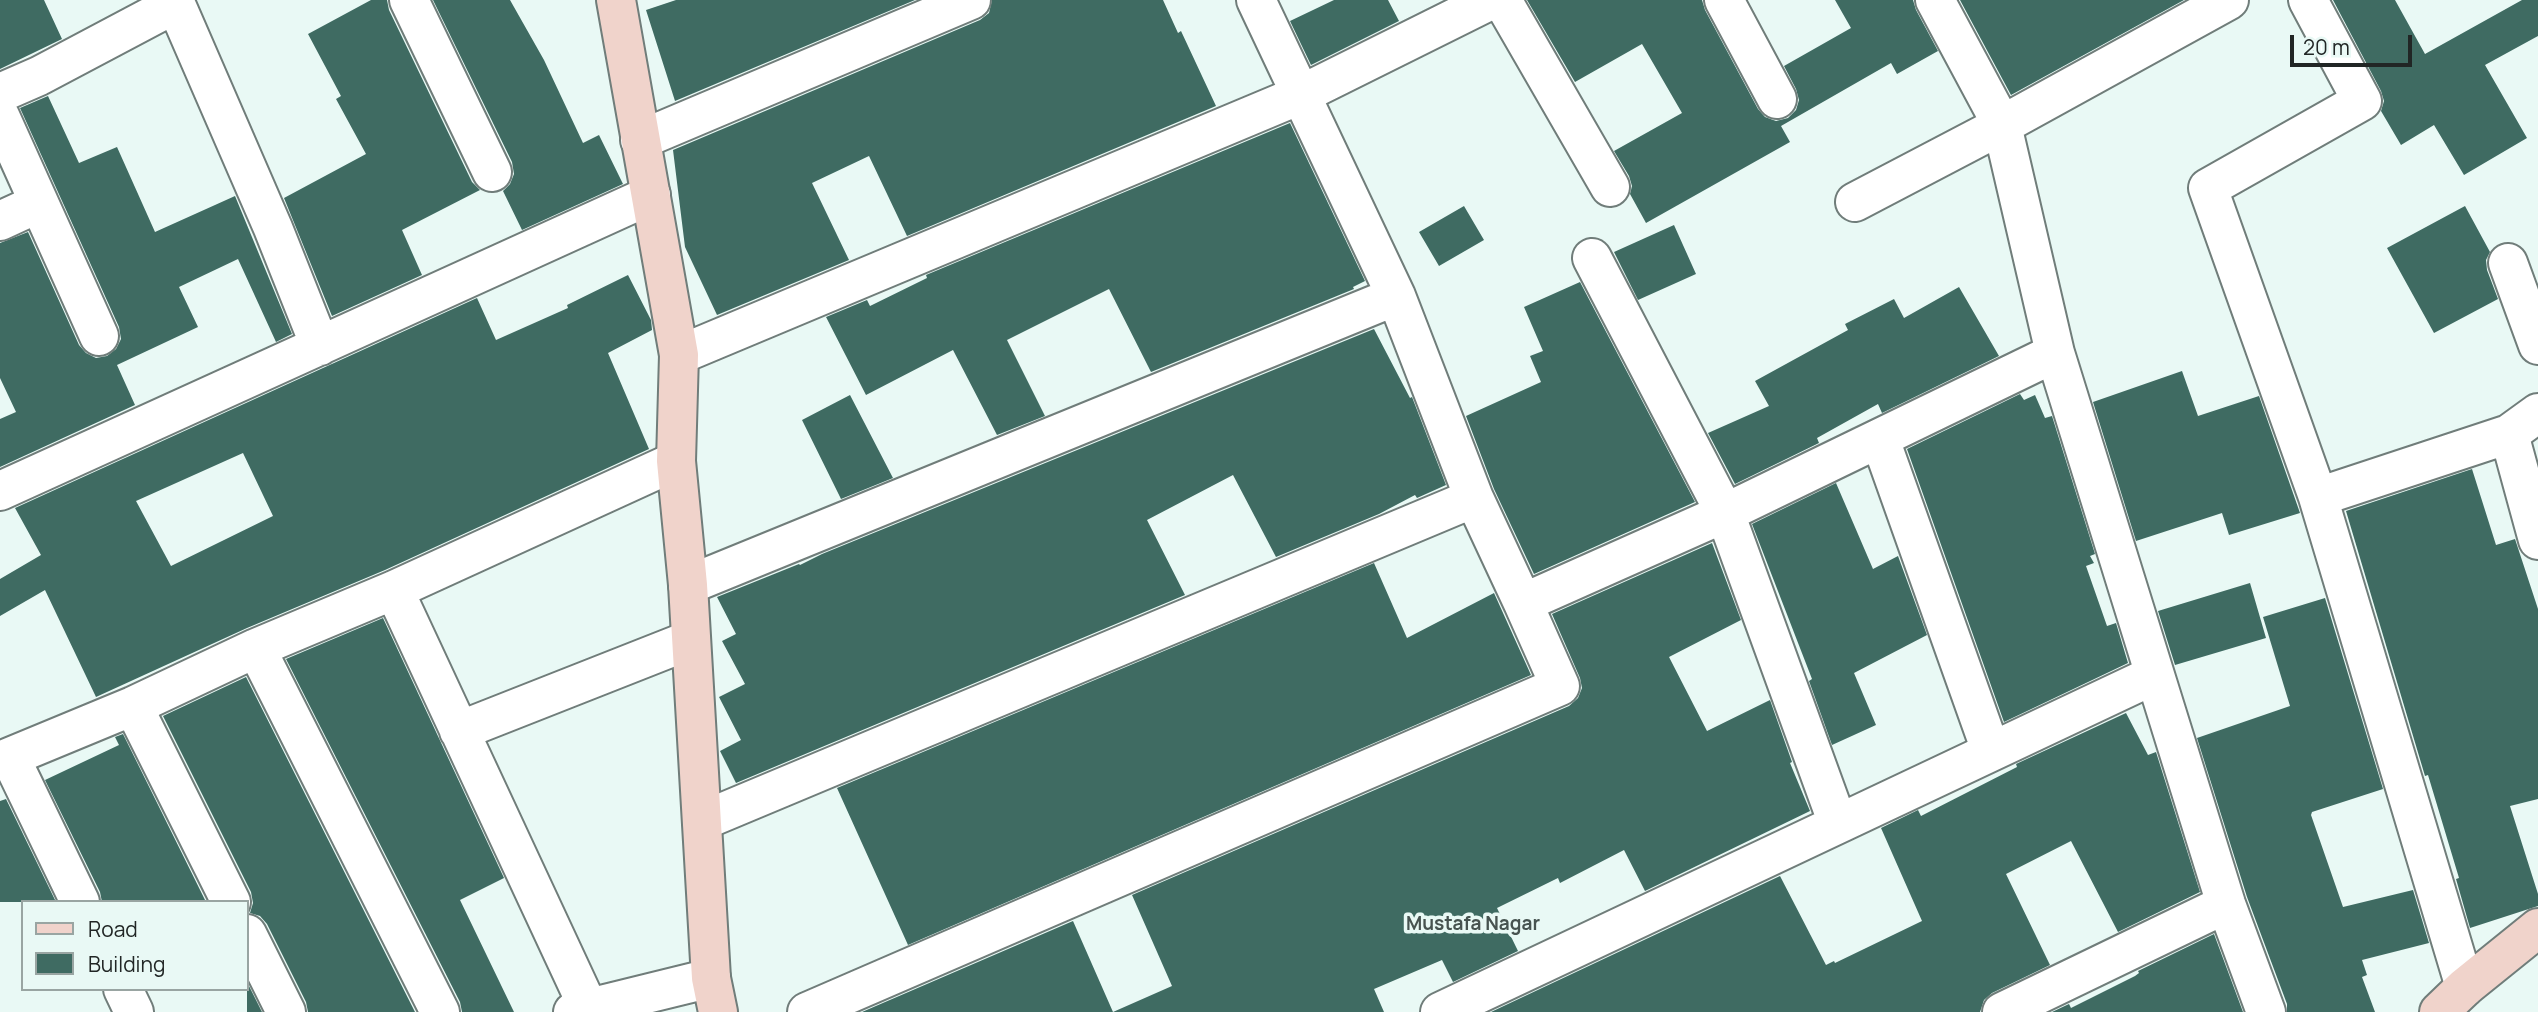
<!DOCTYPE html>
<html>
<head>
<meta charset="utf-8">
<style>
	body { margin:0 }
	#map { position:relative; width:2538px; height:1012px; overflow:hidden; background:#e9f9f5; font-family:Manrope,sans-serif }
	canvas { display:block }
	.legend { position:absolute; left:21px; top:900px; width:228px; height:91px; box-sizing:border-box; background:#e9f9f5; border:2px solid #99a5a2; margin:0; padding:9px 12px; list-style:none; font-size:21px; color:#212625 }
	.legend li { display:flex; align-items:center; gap:14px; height:35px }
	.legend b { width:35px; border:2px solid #99a5a2 }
	.scale { position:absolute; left:2290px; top:35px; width:122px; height:32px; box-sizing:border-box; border:4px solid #212625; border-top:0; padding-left:9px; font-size:21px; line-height:24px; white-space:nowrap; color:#212625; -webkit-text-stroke:5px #e9f9f5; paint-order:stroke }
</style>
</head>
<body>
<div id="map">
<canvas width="2538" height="1012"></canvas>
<ul class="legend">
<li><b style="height:9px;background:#f0d3cb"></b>Road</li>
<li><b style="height:19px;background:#3f6b62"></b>Building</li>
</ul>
<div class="scale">20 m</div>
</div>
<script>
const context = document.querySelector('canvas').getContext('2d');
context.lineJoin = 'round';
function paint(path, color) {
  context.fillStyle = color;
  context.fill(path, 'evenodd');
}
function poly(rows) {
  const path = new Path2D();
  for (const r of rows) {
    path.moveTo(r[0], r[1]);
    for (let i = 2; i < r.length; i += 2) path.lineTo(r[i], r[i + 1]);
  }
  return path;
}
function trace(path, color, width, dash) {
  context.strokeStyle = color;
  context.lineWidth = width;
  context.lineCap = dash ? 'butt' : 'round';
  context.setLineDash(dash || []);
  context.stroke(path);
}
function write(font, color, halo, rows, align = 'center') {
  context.font = font + ' Manrope,sans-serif';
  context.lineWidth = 7;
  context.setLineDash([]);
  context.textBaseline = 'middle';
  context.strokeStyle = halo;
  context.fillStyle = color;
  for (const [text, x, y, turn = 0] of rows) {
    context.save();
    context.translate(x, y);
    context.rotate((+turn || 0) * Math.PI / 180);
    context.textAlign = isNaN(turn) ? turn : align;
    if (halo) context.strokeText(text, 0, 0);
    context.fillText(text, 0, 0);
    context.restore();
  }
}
paint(poly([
	[0,0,44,0,62,39,0,69],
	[371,0,387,0,389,10,472,182,480,190,402,230,422,275,332,316,284,198,366,154,336,99,341,96,308,34],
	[433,0,510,0,544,60,583,143,599,135,623,184,522,230,503,191,510,184,514,174,512,162],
	[676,0,915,0,675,101,646,10],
	[992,0,1163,0,1178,33,1181,31,1216,106,907,236,869,156,812,183,849,260,717,315,685,247,673,150,980,20,989,13],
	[1334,0,1388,0,1399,21,1311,65,1290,21],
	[1527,0,1702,0,1705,10,1758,109,1765,117,1776,121,1788,118,1796,110,1799,100,1796,89,1784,66,1851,28,1835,0,1913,0,1916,10,1938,51,1897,74,1891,63,1781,126,1790,142,1646,223,1630,194,1632,186,1629,176,1614,151,1682,113,1642,44,1575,82],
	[1960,0,2184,0,2011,95],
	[2333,0,2395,0,2425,54,2522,0,2538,0,2538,36,2485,65,2527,138,2464,175,2434,125,2401,145,2381,111,2384,101,2381,91],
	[48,96,79,163,117,147,155,232,235,196,292,334,276,342,238,259,179,287,198,327,117,365,135,405,0,467,0,419,16,412,0,378,0,243,28,232,79,345,86,353,96,358,107,356,116,349,121,339,119,327,20,108],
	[1290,123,1365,281,1353,287,1354,289,1151,372,1109,289,1007,340,1045,416,997,435,953,350,866,395,826,317,867,300,870,306,927,278,926,275],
	[1464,206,1484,240,1439,266,1419,232],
	[2465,206,2490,252,2486,260,2487,270,2498,299,2434,333,2387,248],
	[1674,225,1696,274,1638,300,1614,252],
	[628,275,651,320,652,330,608,353,649,449,385,570,247,628,96,697,45,590,0,616,0,579,41,555,15,508,477,298,496,340,568,308,567,305],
	[243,453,273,516,171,566,136,501],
	[1580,282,1695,502,1534,574,1494,489,1466,416,1541,382,1530,356,1543,351,1524,307],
	[1959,287,1999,356,1882,413,1878,404,1817,438,1819,443,1735,484,1708,433,1769,406,1755,381,1848,330,1845,324,1894,299,1904,318],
	[1374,329,1410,398,1412,397,1446,485,1417,498,1415,495,1379,514,1276,557,1233,475,1147,520,1185,595,736,783,720,751,741,740,719,697,745,684,722,641,736,634,717,597,799,564,800,565,822,554],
	[2182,371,2198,416,2259,396,2300,513,2229,535,2222,513,2136,541,2093,402],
	[2020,394,2024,400,2035,395,2045,418,2052,416,2095,554,2090,556,2094,563,2086,566,2107,626,2116,623,2128,663,2004,722,1907,449],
	[850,395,893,478,841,499,802,420],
	[2472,469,2496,545,2515,539,2538,609,2538,799,2510,806,2538,894,2538,906,2470,928,2456,879,2459,878,2428,775,2425,776,2346,511],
	[1836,483,1873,569,1898,556,1927,635,1854,673,1876,725,1832,745,1809,681,1812,679,1752,524],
	[1712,543,1741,620,1669,657,1707,731,1770,700,1792,762,1790,763,1810,811,1645,891,1624,850,1560,883,1558,878,1497,908,1518,951,1453,982,1442,960,1374,989,1384,1012,1113,1012,1172,986,1132,895,1569,706,1578,698,1582,688,1580,678,1552,614],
	[1374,563,1407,638,1494,593,1531,675,908,945,837,788],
	[2250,583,2266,638,2175,665,2158,611],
	[2325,598,2383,789,2312,812,2311,815,2343,907,2413,890,2429,943,2362,960,2367,975,2362,977,2375,1012,2287,1012,2287,1004,2247,897,2197,738,2290,706,2263,617],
	[383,618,504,878,460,900,514,1012,462,1012,460,1002,286,659],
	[246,677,415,1012,308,1012,306,1002,267,924,260,916,250,913,253,903,251,892,163,716],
	[2126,713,2148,755,2156,752,2200,892,2118,932,2071,841,2006,874,2050,965,1992,993,1984,1000,1980,1012,1491,1012,1780,876,1826,965,1834,961,1835,963,1922,921,1881,828,1918,810,1921,816,2017,767,2016,764],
	[123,734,206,902,102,902,100,892,45,780,119,745,115,737],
	[6,799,56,902,0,902,0,801],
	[1073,921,1113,1012,862,1012],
	[2214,934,2243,1012,2052,1012,2069,1004,2071,1008,2135,976,2139,973,2138,971],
	[247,982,262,1012,247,1012]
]), '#3f6b62');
const street = poly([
	[174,0,273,228,320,346],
	[409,0,492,172],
	[1256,0,1396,296,1474,498,1523,603],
	[1502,0,1610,187],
	[1724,0,1777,99],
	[2229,0,2002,125,2055,353,2226,904,2266,1012],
	[2308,0,2362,101,2208,188,2318,497,2465,987],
	[0,93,39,76,175,4],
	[0,116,99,336],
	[640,140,971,0],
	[1855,202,2002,125,1935,0],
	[0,221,39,203],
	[1592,258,1725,513,1838,824],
	[2508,263,2538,345],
	[679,355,1300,95,1491,0],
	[2538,413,2509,434,2538,540],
	[1880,439,1991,751],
	[0,491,651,195],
	[2318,497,2509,434],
	[688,585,1396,296],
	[394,590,588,1007],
	[256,648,440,1012],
	[133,706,231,902],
	[459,731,690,640],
	[10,757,80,902],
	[0,761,133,706,256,648,394,590,676,461],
	[702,821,1474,498],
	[247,934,286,1012],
	[123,989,134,1012],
	[573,1012,711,978],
	[807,1012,1560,686,1523,603,1725,513,2055,353],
	[1440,1012,2154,675],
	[2002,1012,2226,904]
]);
const secondary = poly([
	[616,0,679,355,676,461,688,585,711,978,718,1012],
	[2439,1012,2465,987,2538,928]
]);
trace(street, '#707d7a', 42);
trace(secondary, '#707d7a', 42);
trace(street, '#fff', 38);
trace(secondary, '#f0d3cb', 38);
write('bold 19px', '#475350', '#e9f9f5', [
	["Mustafa Nagar",1473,925]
]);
</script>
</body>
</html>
